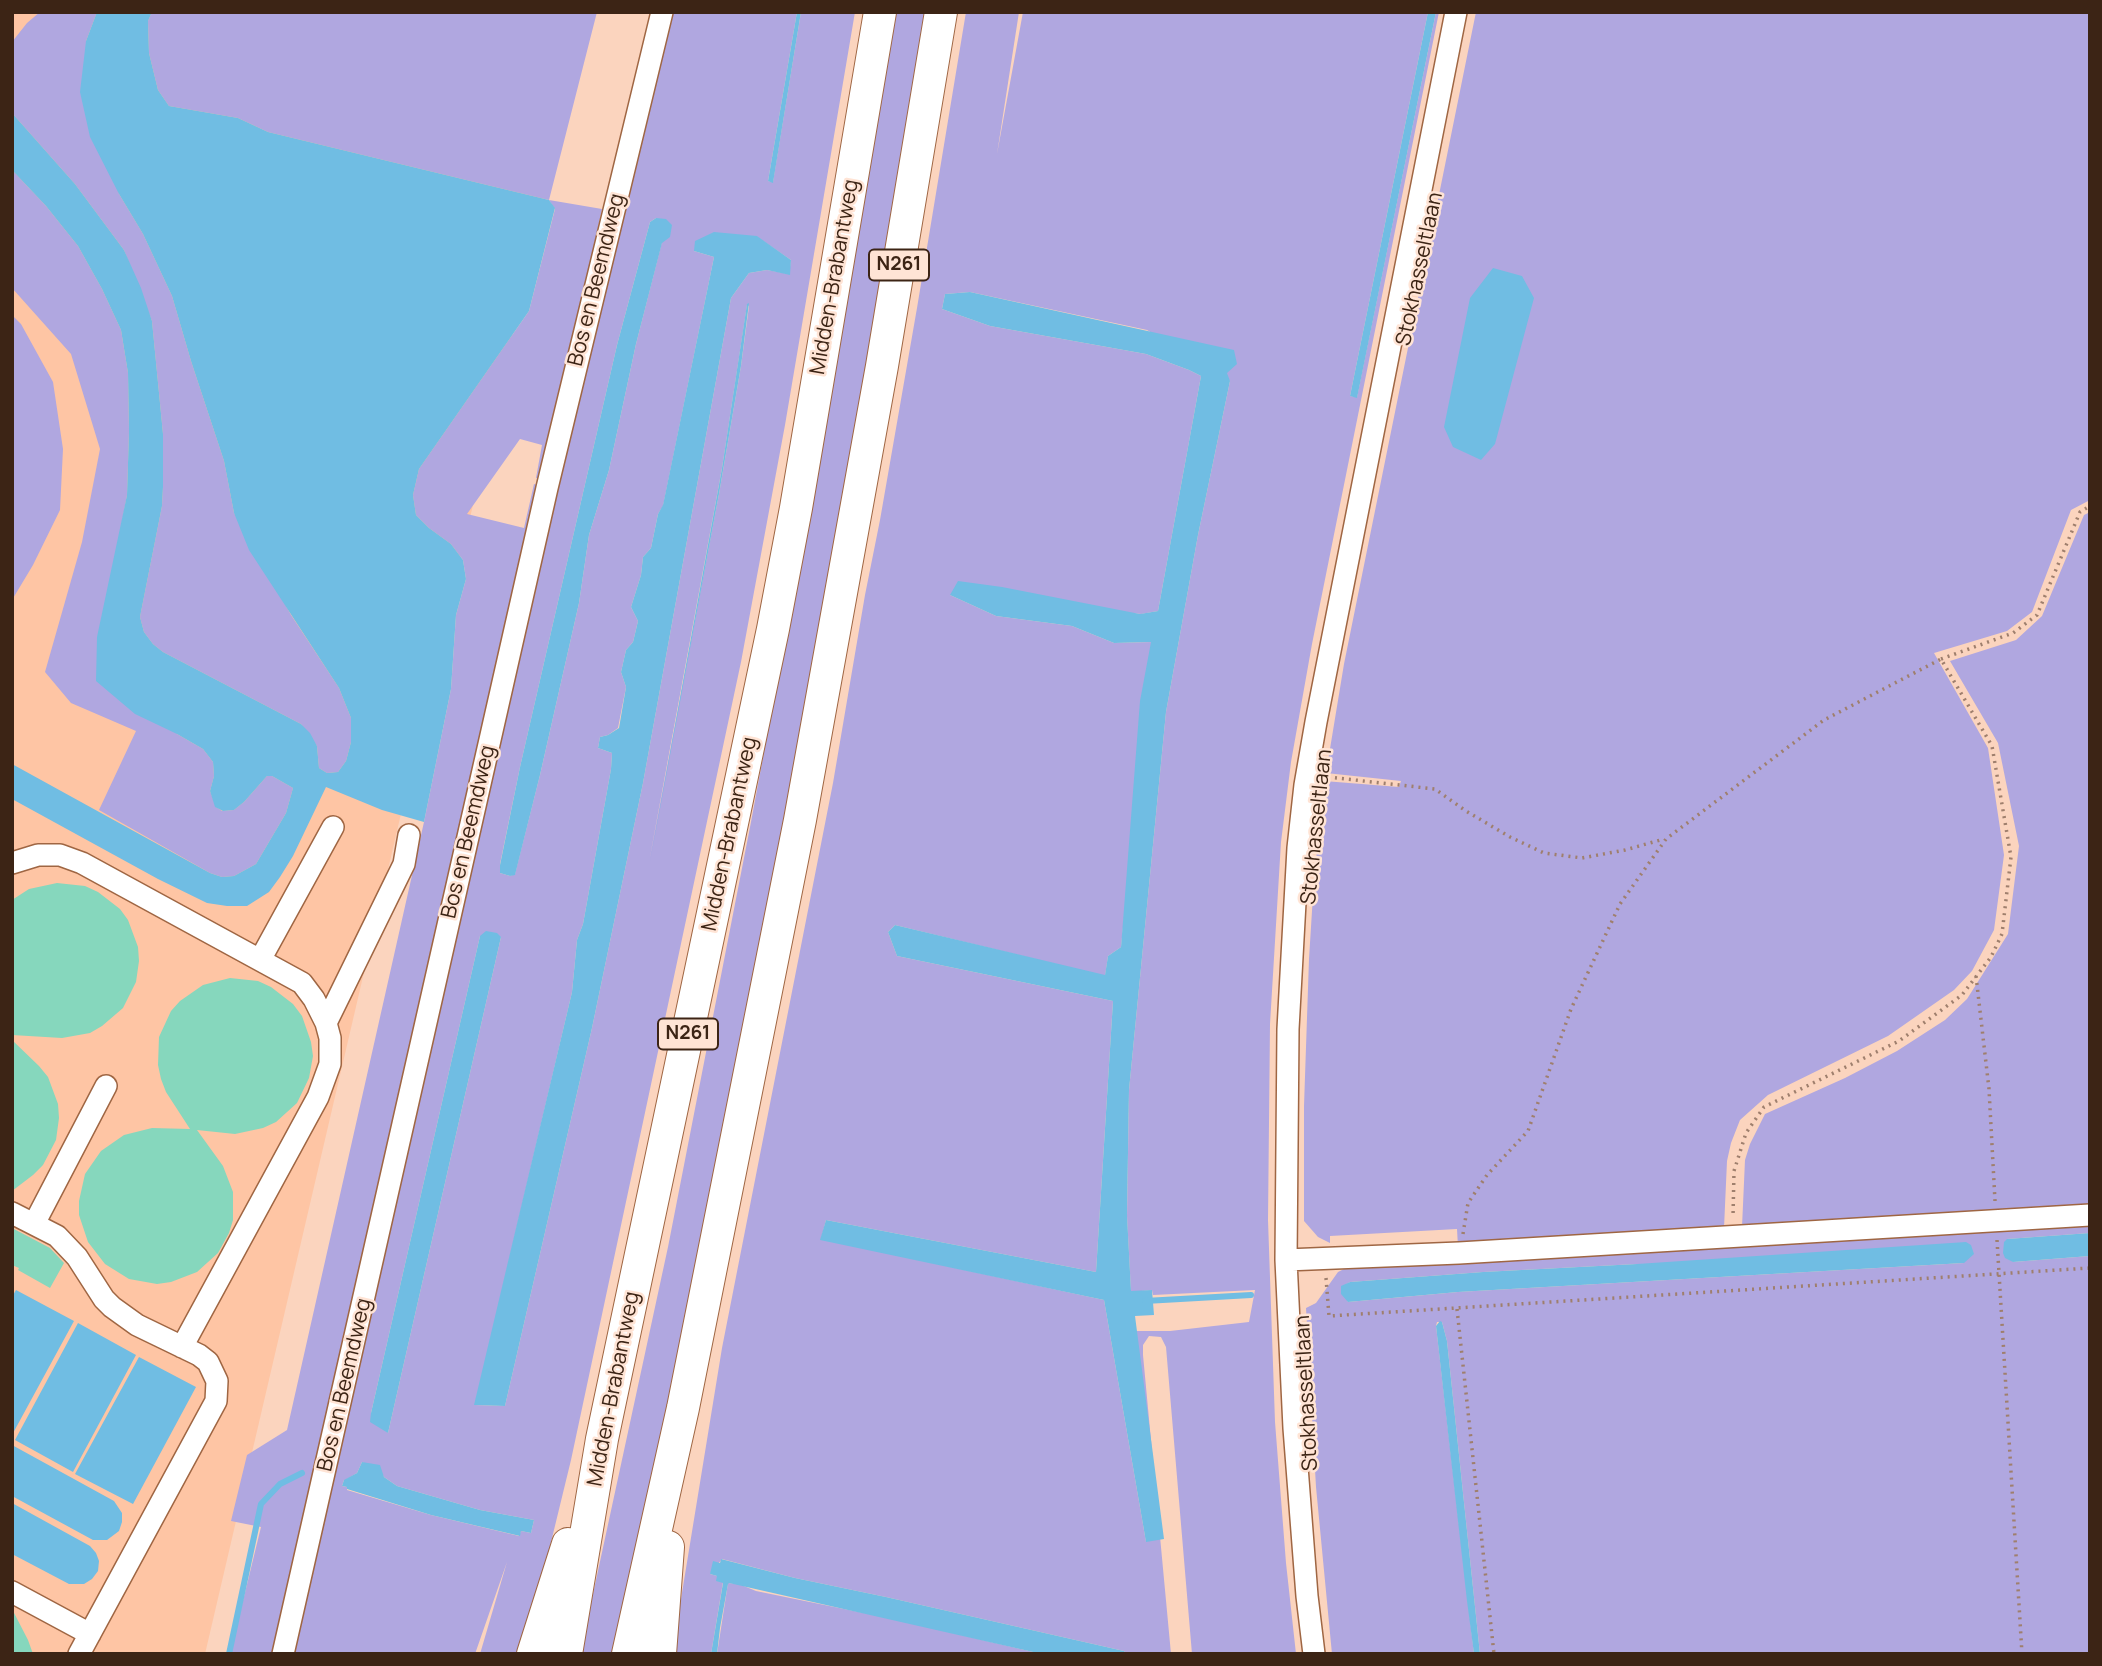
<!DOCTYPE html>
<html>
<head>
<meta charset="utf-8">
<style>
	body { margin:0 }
	#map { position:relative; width:2102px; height:1666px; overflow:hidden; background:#fbd4be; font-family:Manrope,sans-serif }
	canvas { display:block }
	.frame { position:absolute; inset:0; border:14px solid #3c2415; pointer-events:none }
</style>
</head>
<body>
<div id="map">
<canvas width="2102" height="1666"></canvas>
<div class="frame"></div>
</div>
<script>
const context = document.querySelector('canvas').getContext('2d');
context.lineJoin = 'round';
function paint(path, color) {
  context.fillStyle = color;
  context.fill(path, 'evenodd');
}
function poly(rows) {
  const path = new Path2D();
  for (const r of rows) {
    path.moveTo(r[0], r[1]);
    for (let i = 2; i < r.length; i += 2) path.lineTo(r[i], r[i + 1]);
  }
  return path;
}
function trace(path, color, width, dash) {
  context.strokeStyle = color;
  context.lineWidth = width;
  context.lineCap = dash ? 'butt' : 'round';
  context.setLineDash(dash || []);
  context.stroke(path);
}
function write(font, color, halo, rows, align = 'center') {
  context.font = font + ' Manrope,sans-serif';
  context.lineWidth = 5;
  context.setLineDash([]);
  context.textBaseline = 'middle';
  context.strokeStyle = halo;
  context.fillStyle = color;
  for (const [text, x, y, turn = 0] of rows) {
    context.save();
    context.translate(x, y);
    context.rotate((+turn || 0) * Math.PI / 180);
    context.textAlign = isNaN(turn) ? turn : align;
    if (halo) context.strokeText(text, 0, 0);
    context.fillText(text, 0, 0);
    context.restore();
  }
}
paint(poly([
	[12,12,588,12,205,1654,12,1654]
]), '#fec5a4');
paint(poly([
	[40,12,97,12,86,41,119,194,143,234,172,296,191,361,224,461,234,513,291,615,339,688,351,718,351,742,346,761,338,772,327,773,319,768,317,746,301,724,163,652,153,644,144,632,140,617,162,506,163,487,163,434,152,321,124,250,75,184,12,113,12,42,27,23],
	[152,12,597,12,549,200,602,209,542,480,536,478,542,445,520,439,467,514,524,528,534,484,540,486,273,1654,230,1654,261,1527,231,1521,247,1455,287,1430,424,822,451,689,456,615,466,579,463,560,451,544,429,528,416,515,413,495,419,469,529,311,555,209,549,200,268,132,238,118,169,106,158,90,149,53,148,21],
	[666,12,797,12,768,181,773,182,801,12,855,12,785,425,741,662,571,1460,544,1571,519,1654,480,1654,507,1562,475,1654,286,1654],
	[656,218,662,242,636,344,609,470,589,535,579,603,540,775,515,874,510,876,500,873,500,864,520,767,617,345,650,222],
	[756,236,791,260,789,274,767,270,749,273,731,298,643,783,592,1028,505,1406,475,1405,572,992,577,940,583,924,611,769,612,753,598,748,600,737,608,735,618,728,626,687,621,672,626,650,633,642,638,621,631,607,641,575,643,557,651,548,658,514,663,506,714,257,694,251],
	[747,305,749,306,741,366,719,494,649,862,722,468],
	[480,936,501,937,388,1433,371,1413],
	[362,1462,381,1472,384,1477,397,1486,480,1510,534,1520,531,1533,521,1531,519,1536,431,1515,347,1490,347,1487,342,1486,344,1480,349,1481,347,1479,357,1473],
	[893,12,928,12,818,650,719,1165,615,1654,580,1654,668,1247,751,822,795,585],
	[966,12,1019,12,997,154,1023,12,1428,12,1350,396,1357,397,1436,12,1439,12,1312,644,1291,762,1281,842,1270,1024,1268,1220,1275,1422,1286,1563,1296,1654,1192,1654,1166,1347,1161,1337,1149,1336,1143,1345,1143,1355,1171,1654,1127,1654,1124,1651,886,1597,795,1578,722,1559,710,1574,717,1576,723,1582,711,1654,672,1654,722,1348,833,783,865,595,880,520,917,308],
	[970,292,1147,330,1230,381,1198,535,1166,712,1129,1090,1127,1216,1131,1292,1152,1290,1153,1295,1255,1290,1249,1322,1170,1331,1136,1331,1146,1542,1104,1300,821,1239,826,1220,1096,1272,1113,1001,897,956,888,932,895,925,1105,976,1108,956,1121,947,1152,642,1114,643,1072,626,996,616,950,595,1141,614,1158,611,1201,376,1189,370,1146,354,990,326,942,309,945,294],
	[1476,12,2090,12,2090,500,2071,510,2032,612,2007,631,1934,653,1988,748,2004,855,1994,930,1972,971,1954,990,1888,1036,1768,1095,1740,1120,1731,1143,1727,1161,1724,1228,1742,1227,1745,1160,1750,1144,1765,1114,1845,1078,1897,1051,1945,1020,1967,999,2008,934,2019,846,1998,743,1950,661,2016,640,2042,616,2084,515,2090,512,2090,1210,1458,1247,1457,1229,1330,1236,1330,1243,1318,1237,1304,1221,1304,1106,1309,959,1314,879,1324,781,1399,787,1401,781,1326,773,1344,664],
	[12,170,46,206,78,246,102,289,121,330,128,373,129,431,127,495,114,565,177,734,203,749,213,762,214,776,210,791,216,807,222,811,234,810,244,802,267,776,272,776,293,788,286,813,256,864,234,876,222,877,210,873,99,810,136,731,71,703,45,672,82,542,100,449,71,354,12,288],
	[12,315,21,324,53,382,63,449,60,510,33,565,12,600],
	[2090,1220,2090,1233,2007,1239,2013,1262,2090,1256,2090,1654,1480,1654,1447,1341,1442,1322,1437,1322,1436,1326,1474,1654,1332,1654,1316,1487,1306,1308,1316,1303,1338,1272,1348,1267],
	[1964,1263,1458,1292,1348,1302,1343,1286,1350,1282,1483,1272,1637,1264],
	[728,1583,739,1584,756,1591,893,1619,1042,1654,717,1654]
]), '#b0a7e0');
paint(poly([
	[97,12,152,12,148,21,149,53,158,90,169,106,238,118,268,132,549,200,555,208,529,311,419,469,413,495,416,515,429,528,451,544,463,560,466,579,456,615,451,689,424,822,382,810,326,787,293,856,280,877,269,892,247,906,227,906,207,903,158,879,12,799,12,764,210,873,222,877,234,876,256,864,286,813,293,788,272,776,267,776,244,802,234,810,223,811,215,807,210,791,214,776,213,762,203,749,177,734,135,714,96,681,97,637,127,495,129,431,128,373,121,330,102,289,78,246,46,206,12,170,12,113,75,184,124,250,141,288,152,321,163,434,163,487,162,506,140,617,144,632,153,644,163,652,301,724,310,733,317,746,319,768,327,773,338,772,346,761,351,742,351,718,339,688,249,550,234,513,224,461,191,361,172,296,143,234,119,194,90,137,80,92,86,41],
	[797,12,801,12,773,183,768,181],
	[1428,12,1436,12,1357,398,1350,396],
	[656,218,666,219,672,225,670,237,662,243,636,344,609,470,589,535,579,603,540,775,515,875,510,876,500,873,500,865,520,767,617,345,650,222],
	[714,232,757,236,791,260,790,275,767,270,749,273,731,298,643,783,592,1028,505,1406,474,1405,572,992,577,940,583,924,611,769,612,753,598,748,600,737,608,735,619,728,626,687,621,672,626,650,633,642,638,621,631,607,641,575,643,557,651,548,658,514,663,505,714,257,694,251,695,241],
	[1493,268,1522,276,1534,298,1495,444,1481,460,1453,447,1444,427,1470,298],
	[970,292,1234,350,1237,364,1227,373,1230,381,1198,535,1166,712,1129,1090,1127,1215,1131,1291,1152,1290,1154,1315,1135,1316,1164,1539,1146,1542,1104,1300,820,1240,826,1220,1096,1272,1113,1001,897,956,888,932,895,925,1105,975,1108,956,1121,947,1140,701,1151,642,1114,643,1072,626,996,616,950,595,958,581,1002,587,1140,614,1158,611,1201,376,1189,370,1146,354,990,326,942,309,945,294],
	[749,303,741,366,719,494,650,862,722,468,747,304],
	[486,931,497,933,501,937,388,1433,370,1422,371,1413,480,936],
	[2090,1233,2090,1256,2013,1262,2005,1258,2003,1253,2004,1242,2007,1239],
	[1966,1242,1971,1245,1974,1254,1964,1263,1458,1292,1348,1302,1341,1294,1341,1286,1350,1282,1483,1272,1637,1264],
	[16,1290,74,1321,12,1435,12,1297],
	[1440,1321,1442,1322,1447,1341,1480,1654,1474,1654,1467,1601,1436,1326],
	[78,1323,136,1355,73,1472,15,1440],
	[139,1357,196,1387,133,1504,75,1474],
	[12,1445,114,1501,122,1513,122,1522,119,1531,107,1540,93,1540,12,1496],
	[362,1462,380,1465,384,1477,397,1486,480,1510,534,1520,531,1533,521,1531,520,1536,431,1515,347,1489,347,1487,342,1486,344,1480,357,1473],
	[12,1503,90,1546,96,1553,99,1561,98,1571,92,1579,84,1584,69,1584,12,1554],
	[721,1559,795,1578,886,1597,1124,1651,1127,1654,1042,1654,729,1583,728,1584,720,1628,717,1654,711,1654,723,1583,716,1581,717,1576,710,1574,713,1561,720,1563]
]), '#70bde3');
trace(poly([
	[1145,1301,1251,1295],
	[229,1654,261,1504,280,1484,302,1473]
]), '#70bde3', 6);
paint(poly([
	[57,883,85,886,98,892,120,909,128,920,138,947,139,961,136,982,123,1008,102,1026,90,1033,62,1038,12,1035,12,900,29,889],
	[230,978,258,981,271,987,293,1004,302,1016,311,1042,313,1056,309,1078,297,1103,276,1122,263,1128,235,1134,197,1130,223,1166,233,1192,233,1220,229,1233,218,1253,197,1272,171,1282,157,1284,129,1279,105,1264,88,1242,79,1215,79,1201,85,1174,101,1151,124,1135,152,1128,190,1129,166,1092,161,1079,158,1065,159,1037,171,1011,180,1001,203,985],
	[12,1040,39,1066,48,1077,58,1104,59,1118,56,1140,43,1165,33,1175,12,1191],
	[12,1228,50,1248,64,1263,50,1288,18,1270,19,1268,12,1265],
	[12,1609,28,1640,33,1654,12,1654]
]), '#86d7bd');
const minor = poly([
	[12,863,38,855,60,855,82,863,302,983,314,999,326,1023,330,1038,330,1064,318,1097,182,1347],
	[260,960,333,827],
	[326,1023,404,864,409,835],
	[12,1213,57,1236,77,1257,104,1299,112,1307,137,1325,199,1355,208,1362,217,1381,216,1401,79,1654],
	[34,1224,106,1086],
	[1286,1260,1459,1253,2090,1215],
	[12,1592,90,1634],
	[283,1654,547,488,662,12],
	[1314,1654,1307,1596,1294,1428,1286,1260,1288,1029,1298,848,1305,785,1316,722,1456,12]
]);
const highway = poly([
	[533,1654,568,1544],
	[566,1654,602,1439,773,629,796,508,880,12],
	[628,1654,683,1408,800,820,882,366,941,12],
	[660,1654,668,1547]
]);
trace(minor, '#9f6643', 24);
trace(highway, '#9f6643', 34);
trace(poly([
	[1941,659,2013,633,2037,615,2080,512,2090,506],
	[1328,777,1435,789,1466,811,1510,837,1544,853,1582,858,1625,850,1664,839],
	[1976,976,1989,1089,1995,1201],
	[1463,1234,1468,1203,1487,1175,1528,1131,1571,1009,1620,904,1666,839,1824,720,1941,659,1992,746,2011,857,2002,934,1991,957,1962,995,1899,1041,1764,1107,1746,1133,1734,1171,1733,1217],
	[1997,1240,2022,1654],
	[1326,1278,1329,1316,2090,1268],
	[1457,1309,1494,1654]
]), '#9f7f6d', 3.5, [2, 5]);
trace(minor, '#fff', 21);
trace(highway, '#fff', 32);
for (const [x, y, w] of [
	[899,265,60],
	[688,1034,60]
]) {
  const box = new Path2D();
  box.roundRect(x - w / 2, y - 15.5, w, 31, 5);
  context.fillStyle = '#ffe4d5';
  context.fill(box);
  trace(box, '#3c2415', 2);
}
write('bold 19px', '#3c2415', null, [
	["N261",899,265],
	["N261",688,1034]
]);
write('21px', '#3c2415', '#ffe4d5', [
	["Stokhasseltlaan",1420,269,-78],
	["Midden-Brabantweg",835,277,-80],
	["Bos en Beemdweg",597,280,-76],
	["Stokhasseltlaan",1317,827,-84],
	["Bos en Beemdweg",469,832,-77],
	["Midden-Brabantweg",730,834,-78],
	["Bos en Beemdweg",345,1385,-77],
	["Midden-Brabantweg",614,1389,-79],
	["Stokhasseltlaan",1307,1393,-93]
]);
</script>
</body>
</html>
